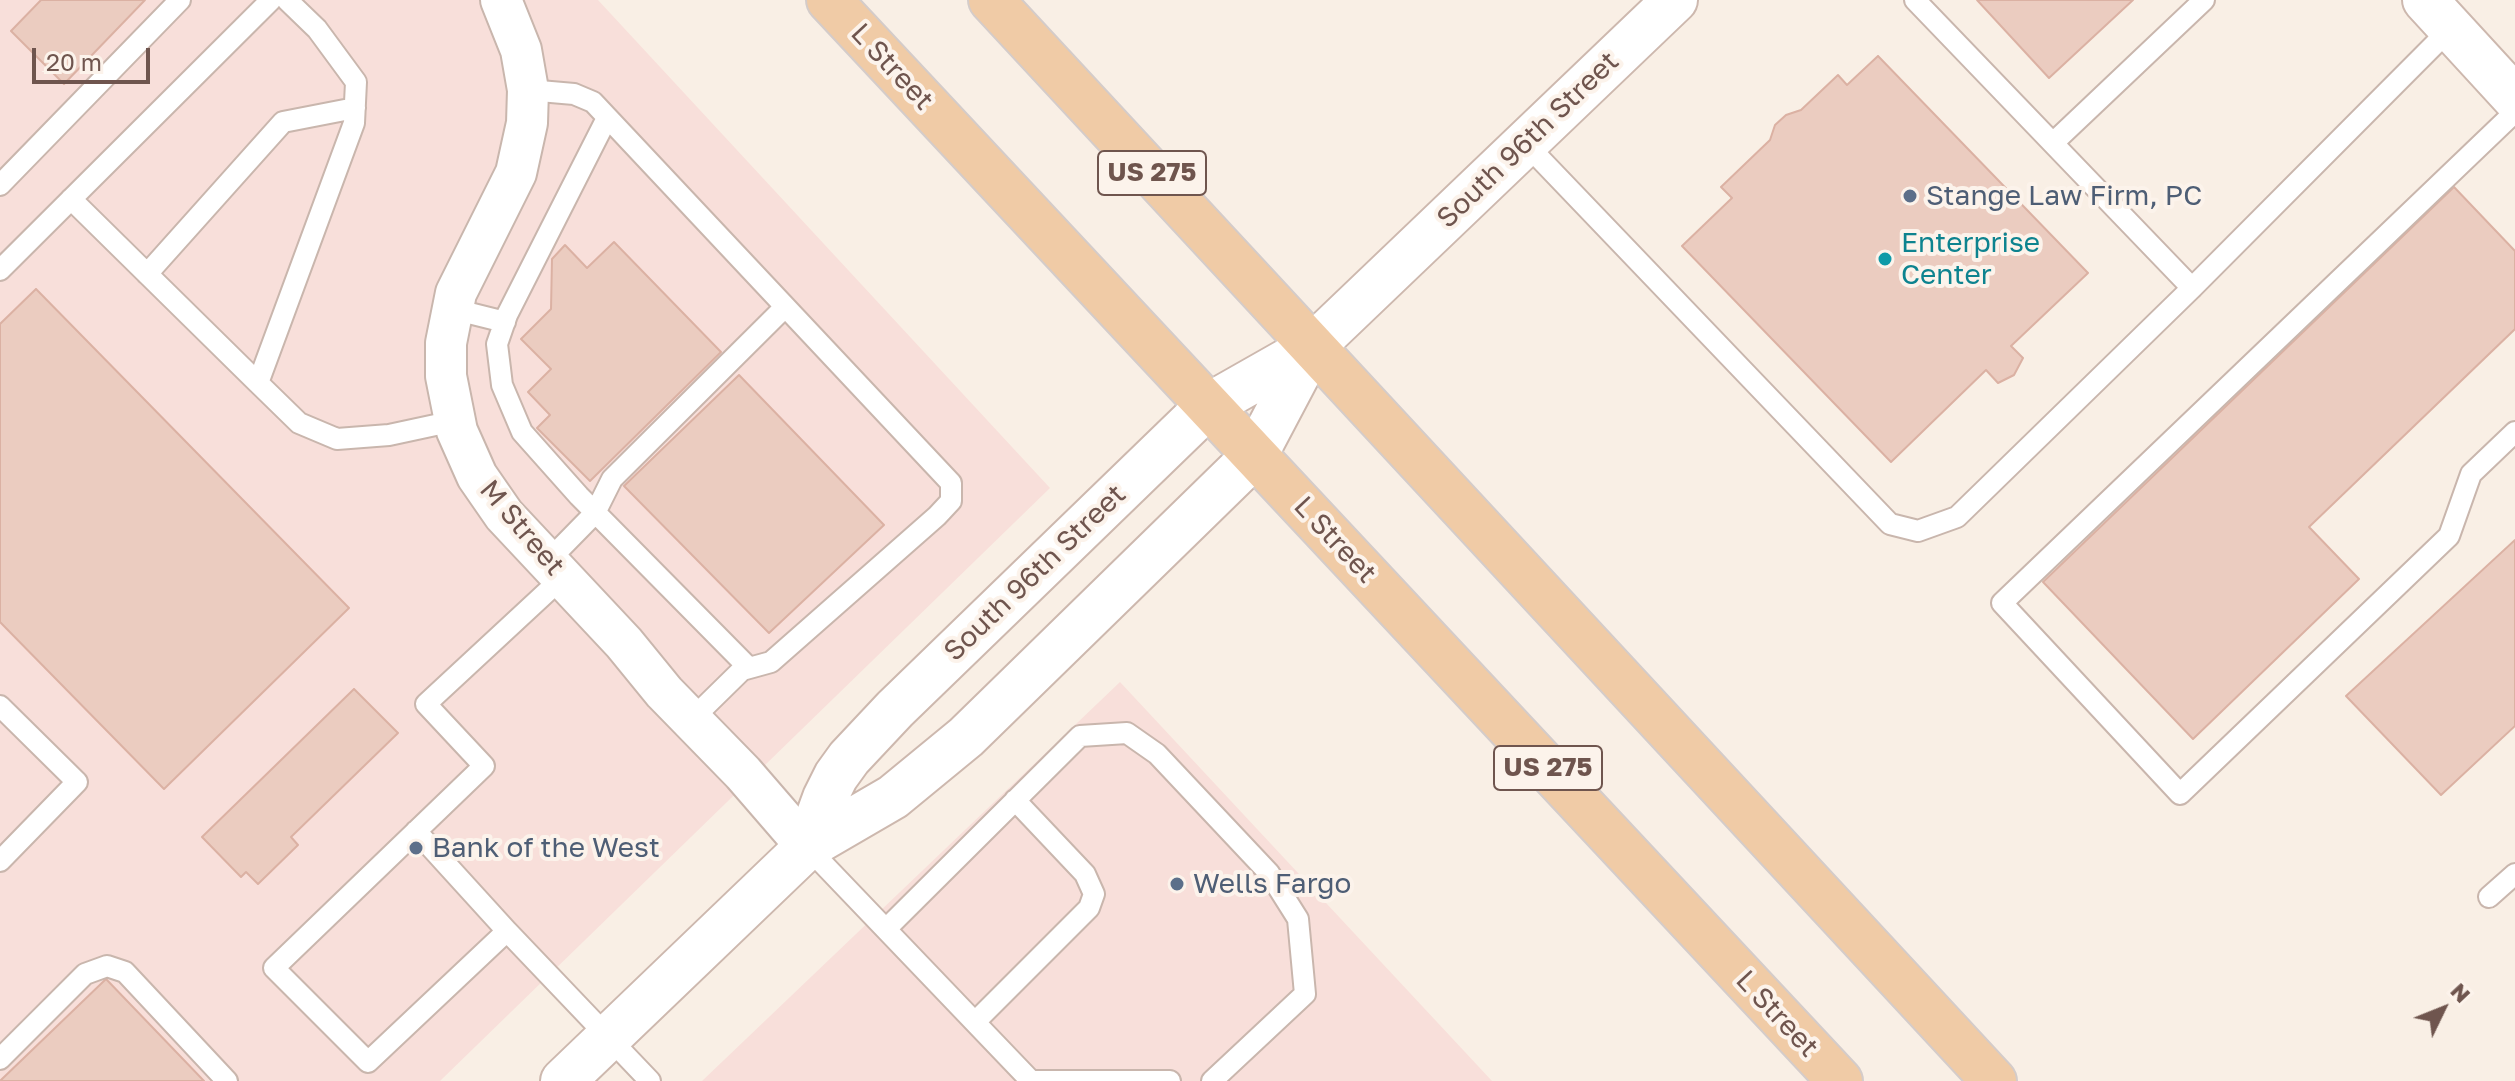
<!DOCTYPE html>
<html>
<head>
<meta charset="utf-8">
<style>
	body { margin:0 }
	#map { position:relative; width:2515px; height:1081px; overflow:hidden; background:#f9efe5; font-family:"Golos Text",sans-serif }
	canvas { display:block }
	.north { position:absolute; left:2403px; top:969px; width:80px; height:80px; -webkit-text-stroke:6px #fcf3eb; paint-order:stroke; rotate:47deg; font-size:22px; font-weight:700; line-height:32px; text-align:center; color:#6f554e }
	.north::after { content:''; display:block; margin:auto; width:28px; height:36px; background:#6f554e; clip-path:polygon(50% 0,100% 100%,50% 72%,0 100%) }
	.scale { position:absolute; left:32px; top:48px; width:118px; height:36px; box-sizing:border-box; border:4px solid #6f554e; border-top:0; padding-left:10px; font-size:24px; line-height:28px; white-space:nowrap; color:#6f554e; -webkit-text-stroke:6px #fcf3eb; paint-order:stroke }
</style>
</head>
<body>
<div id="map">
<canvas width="2515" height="1081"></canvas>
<div class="north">N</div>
<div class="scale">20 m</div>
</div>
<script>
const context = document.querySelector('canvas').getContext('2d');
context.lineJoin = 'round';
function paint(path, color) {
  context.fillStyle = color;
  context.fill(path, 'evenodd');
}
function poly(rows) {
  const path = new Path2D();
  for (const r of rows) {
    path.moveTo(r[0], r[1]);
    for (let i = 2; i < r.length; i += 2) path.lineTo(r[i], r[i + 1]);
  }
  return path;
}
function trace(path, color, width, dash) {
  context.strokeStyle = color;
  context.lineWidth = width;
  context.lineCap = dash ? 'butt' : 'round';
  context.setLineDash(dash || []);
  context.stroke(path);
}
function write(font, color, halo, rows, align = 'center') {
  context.font = font + ' "Golos Text",sans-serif';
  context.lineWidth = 8;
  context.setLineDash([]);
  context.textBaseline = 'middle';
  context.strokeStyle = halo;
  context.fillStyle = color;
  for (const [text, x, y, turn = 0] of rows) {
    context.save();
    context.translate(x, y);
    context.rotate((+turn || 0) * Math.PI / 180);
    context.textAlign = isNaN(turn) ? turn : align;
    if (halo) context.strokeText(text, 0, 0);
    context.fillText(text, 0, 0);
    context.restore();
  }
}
paint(poly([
	[0,0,598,0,1050,488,440,1081,0,1081],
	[1120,682,1492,1081,702,1081]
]), '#f8dfda');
const building = poly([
	[41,0,145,0,64,84,11,31,41,0],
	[1977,0,2133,0,2049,78,1977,0],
	[1878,56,2088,273,2011,346,2023,358,2014,375,1998,383,1986,370,1891,462,1682,246,1732,198,1721,187,1770,140,1775,125,1786,115,1801,110,1838,75,1847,85,1878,56],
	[2454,187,2515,251,2515,329,2309,527,2359,579,2193,739,2043,582,2454,187],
	[614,242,721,352,590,481,537,428,550,415,528,392,551,369,521,339,551,309,552,259,565,245,587,268,614,242],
	[36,289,349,608,164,789,0,622,0,324,36,289],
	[739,375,884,525,769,633,624,486,739,375],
	[2515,540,2515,726,2441,795,2346,696,2515,540],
	[354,689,398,733,291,837,298,845,258,884,246,872,241,877,202,837,354,689],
	[106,979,204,1081,0,1081,106,979]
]);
paint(building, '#ebccc0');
trace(building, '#dbb1a3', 2);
const lane = poly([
	[287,0,317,29,356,82,354,123,258,383,299,423,337,439,389,435,454,421],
	[1915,0,2192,288],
	[528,90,574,94,593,102,951,483,951,501,937,516,771,662,742,670,691,720],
	[2515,112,2002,603,2180,794,2449,536,2471,474,2515,432],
	[607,118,507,315,497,344,502,385,522,432,579,496,749,668],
	[1525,143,1890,524,1918,531,1957,517,2192,288,2451,28],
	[2053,143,2204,0],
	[0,185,180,0],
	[71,199,258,383],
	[0,270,271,0],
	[147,274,283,122,355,108],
	[453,309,505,322],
	[547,562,595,513,612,479,785,307],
	[563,577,426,704,484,766,274,968,368,1062,507,931,650,1081],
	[0,706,77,782,0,861],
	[416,831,507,931],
	[807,847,1031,1081,1170,1081],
	[2489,897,2515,874],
	[886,929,1080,736,1127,733,1157,754,1269,873,1298,919,1305,994,1212,1081],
	[975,1022,1089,908,1094,894,1085,874,1015,800],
	[0,1059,85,974,107,966,125,972,227,1081]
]);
const street = poly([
	[501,0,521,50,528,90,527,123,516,173,456,293,446,343,446,376,457,431,477,476,504,515,624,643,664,692,743,773,807,847]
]);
const secondary = poly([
	[2425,0,2515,98],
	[807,847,825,798,836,776,849,758,895,709,1208,406,1312,347,1675,0],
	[563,1081,807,847,893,797,966,737,1213,496,1255,455,1312,347]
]);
const primary = poly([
	[829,0,1840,1081],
	[991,0,1994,1081]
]);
trace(lane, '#c9b6ad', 24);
trace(street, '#c9b6ad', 44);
trace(secondary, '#cdb8ae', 48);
trace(primary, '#d4ccca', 48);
trace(lane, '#fff', 20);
trace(street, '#fff', 40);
trace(secondary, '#fff', 44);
trace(primary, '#f0cba6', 44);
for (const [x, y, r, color] of [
	[1910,196,8,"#5c6f8a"],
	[1885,259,8,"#0f9aa8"],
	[416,848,8,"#5c6f8a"],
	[1177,884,8,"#5c6f8a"]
]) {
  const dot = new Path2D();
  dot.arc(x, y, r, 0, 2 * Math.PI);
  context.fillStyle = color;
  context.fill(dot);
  trace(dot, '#fcf3eb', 3);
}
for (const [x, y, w] of [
	[1152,173,108],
	[1548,768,108]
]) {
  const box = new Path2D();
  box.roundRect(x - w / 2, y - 22, w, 44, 6);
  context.fillStyle = '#fcf3eb';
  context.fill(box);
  trace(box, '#6f554e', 2);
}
write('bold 26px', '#6f554e', null, [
	["US 275",1152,173],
	["US 275",1548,768]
]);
write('28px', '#6f554e', '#fcf3eb', [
	["L Street",892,67,47],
	["South 96th Street",1528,140,-44],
	["M Street",522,528,50],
	["L Street",1335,540,47],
	["South 96th Street",1035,573,-44],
	["L Street",1777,1014,47]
]);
write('28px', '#4e5e75', '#fcf3eb', [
	["Stange Law Firm, PC",1926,196],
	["Bank of the West",432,848],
	["Wells Fargo",1193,884]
], 'left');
write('28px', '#0d838f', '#fcf3eb', [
	["Enterprise",1901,243],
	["Center",1901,275]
], 'left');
</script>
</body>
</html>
